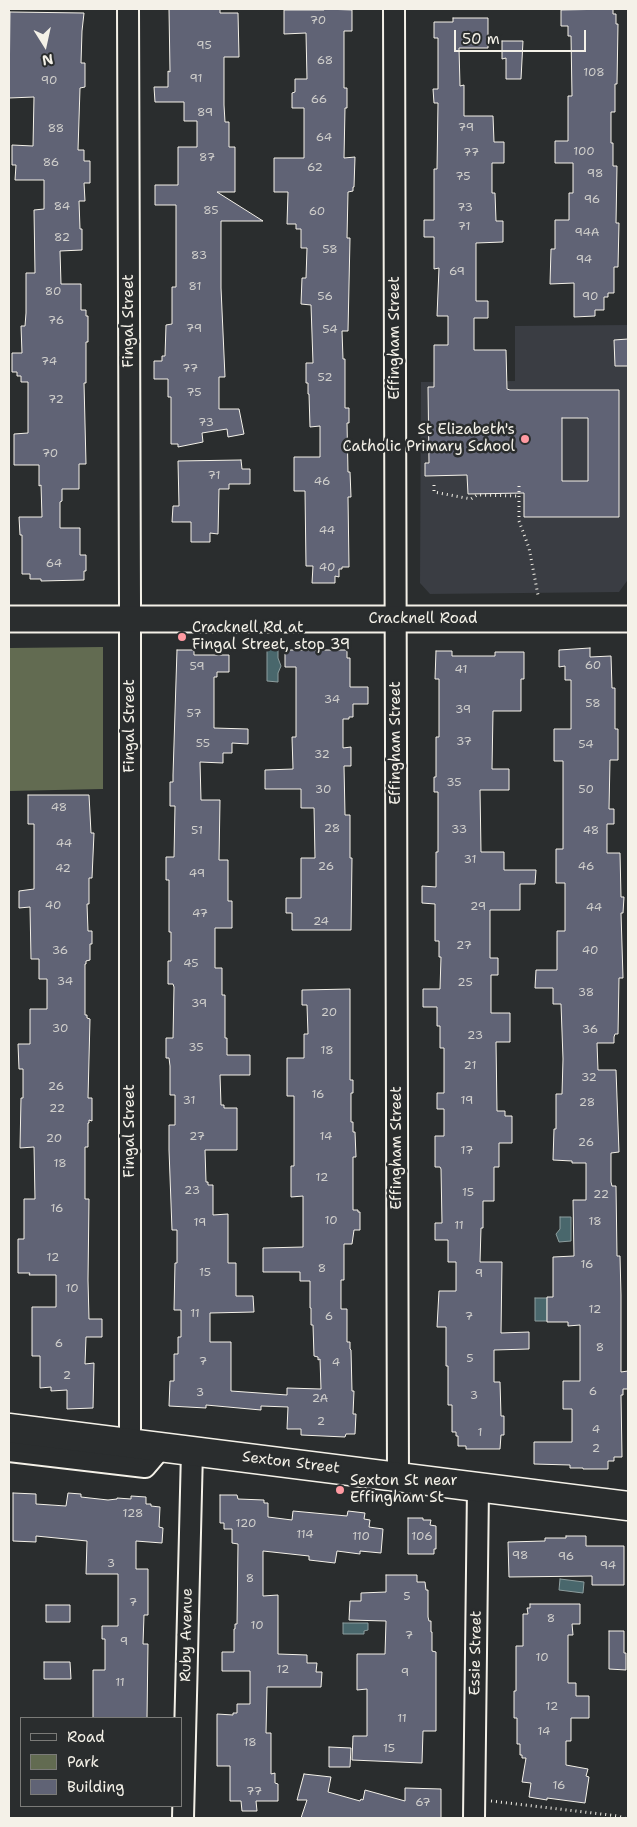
<!DOCTYPE html>
<html>
<head>
<meta charset="utf-8">
<style>
	body { margin:0 }
	#map { position:relative; width:637px; height:1827px; overflow:hidden; background:#2a2d2e; font-family:"Shantell Sans",sans-serif }
	canvas { display:block }
	.frame { position:absolute; inset:0; border:10px solid #f4f1e8; pointer-events:none }
	.legend { position:absolute; left:20px; top:1717px; width:162px; height:90px; box-sizing:border-box; background:#2a2d2e; border:1px solid #7b7b78; margin:0; padding:6px 9px; list-style:none; font-size:15px; color:#f4f1e8 }
	.legend li { display:flex; align-items:center; gap:10px; height:25px }
	.legend b { width:25px; border:1px solid #7b7b78 }
	.north { position:absolute; left:20px; top:20px; width:50px; height:50px; -webkit-text-stroke:4px #2a2d2e; paint-order:stroke; rotate:170deg; font-size:14px; font-weight:700; line-height:20px; text-align:center; color:#f4f1e8 }
	.north::after { content:''; display:block; margin:auto; width:18px; height:22px; background:#f4f1e8; clip-path:polygon(50% 0,100% 100%,50% 72%,0 100%) }
	.scale { position:absolute; left:454px; top:30px; width:132px; height:22px; box-sizing:border-box; border:2px solid #f4f1e8; border-top:0; padding-left:6px; font-size:15px; line-height:18px; white-space:nowrap; color:#f4f1e8; -webkit-text-stroke:4px #2a2d2e; paint-order:stroke }
</style>
</head>
<body>
<div id="map">
<canvas width="637" height="1827"></canvas>
<div class="frame"></div>
<ul class="legend">
<li><b style="height:6px;background:#2a2d2e"></b>Road</li>
<li><b style="height:14px;background:#626b51"></b>Park</li>
<li><b style="height:14px;background:#606375"></b>Building</li>
</ul>
<div class="north">N</div>
<div class="scale">50 m</div>
</div>
<script>
const context = document.querySelector('canvas').getContext('2d');
context.lineJoin = 'round';
function paint(path, color) {
  context.fillStyle = color;
  context.fill(path, 'evenodd');
}
function poly(rows) {
  const path = new Path2D();
  for (const r of rows) {
    path.moveTo(r[0], r[1]);
    for (let i = 2; i < r.length; i += 2) path.lineTo(r[i], r[i + 1]);
  }
  return path;
}
function trace(path, color, width, dash) {
  context.strokeStyle = color;
  context.lineWidth = width;
  context.lineCap = dash ? 'butt' : 'round';
  context.setLineDash(dash || []);
  context.stroke(path);
}
function write(font, color, halo, rows, align = 'center') {
  context.font = font + ' "Shantell Sans",sans-serif';
  context.lineWidth = 5;
  context.setLineDash([]);
  context.textBaseline = 'middle';
  context.strokeStyle = halo;
  context.fillStyle = color;
  for (const [text, x, y, turn = 0] of rows) {
    context.save();
    context.translate(x, y);
    context.rotate((+turn || 0) * Math.PI / 180);
    context.textAlign = isNaN(turn) ? turn : align;
    if (halo) context.strokeText(text, 0, 0);
    context.fillText(text, 0, 0);
    context.restore();
  }
}
paint(poly([
	[628,325,627,581,619,592,430,594,420,583,421,382,515,381,515,326]
]), '#3a3d43');
paint(poly([
	[103,647,103,789,9,791,9,648]
]), '#626b51');
const water = poly([
	[267,649,278,650,278,658,281,666,278,673,278,682,267,681,267,649],
	[560,1217,571,1217,571,1241,559,1242,556,1234,560,1229,560,1217],
	[535,1298,547,1298,547,1321,535,1321,535,1298],
	[560,1579,584,1582,583,1593,559,1590,560,1579],
	[343,1623,368,1623,368,1630,364,1631,364,1634,343,1634,343,1623]
]);
paint(water, '#49676c');
trace(water, '#8d9e9e', 1);
const building = poly([
	[169,9,220,9,220,13,238,13,239,57,224,57,224,105,225,122,229,122,229,147,235,147,235,192,217,192,263,221,221,221,221,288,225,377,219,377,219,409,239,409,244,434,228,437,227,429,202,433,203,442,178,447,178,444,171,444,171,397,168,397,168,379,154,379,154,361,162,361,162,356,165,356,166,325,172,324,172,287,176,287,176,205,155,205,155,185,178,185,178,147,197,147,197,121,184,121,184,102,155,102,154,87,168,87,168,71,170,72,169,9],
	[324,9,352,10,352,31,344,31,344,88,347,88,347,108,345,108,344,158,355,157,354,187,353,187,353,191,348,192,347,238,350,238,348,331,342,331,343,359,345,359,345,408,349,408,349,423,347,423,348,472,350,472,351,497,348,497,349,567,342,567,342,569,339,569,339,577,335,576,335,583,312,583,313,566,306,566,305,491,294,491,294,457,320,457,320,426,310,427,309,394,308,394,308,383,306,383,306,363,313,363,311,305,301,304,302,278,306,278,307,248,301,248,301,229,296,229,296,224,287,224,288,192,274,192,274,158,304,158,304,108,292,108,292,93,295,92,295,79,307,79,306,33,284,34,284,10,324,10,324,9],
	[613,9,613,14,616,14,616,24,618,24,617,84,615,84,615,112,611,112,611,143,613,143,613,166,617,166,616,223,619,223,618,267,614,267,614,293,608,293,608,297,604,297,604,310,595,310,595,316,574,317,574,283,550,284,551,249,555,249,555,220,569,220,569,193,573,193,573,163,555,163,555,141,568,141,568,96,572,96,571,36,568,36,568,26,561,26,561,10,613,9],
	[10,12,84,13,82,31,81,63,85,63,85,87,80,88,78,150,84,150,84,161,90,161,90,183,84,183,85,201,79,201,80,229,82,229,82,250,60,251,61,284,81,284,81,310,86,310,86,316,88,316,88,342,86,342,86,383,84,383,86,464,79,464,79,489,62,489,62,501,60,502,60,528,80,528,80,555,86,555,86,571,84,571,84,580,41,581,41,579,30,579,30,574,22,574,22,535,20,535,19,517,42,517,41,485,39,486,39,465,14,465,14,434,28,433,28,382,21,382,21,376,17,376,17,372,12,372,12,353,22,353,21,326,25,326,26,313,26,273,35,273,34,210,44,209,44,180,15,180,16,165,12,165,12,145,33,146,34,97,9,98,10,12],
	[453,18,488,18,488,48,459,48,460,86,464,85,464,116,493,116,494,142,504,142,504,163,492,163,492,193,495,193,496,221,503,221,503,242,476,243,476,301,488,301,488,318,474,318,474,350,506,350,507,389,510,390,619,390,619,517,524,517,524,493,468,494,467,475,425,476,425,463,429,463,428,387,434,387,434,345,448,345,448,316,437,316,439,268,434,269,434,237,424,237,424,220,434,220,434,169,437,169,438,103,434,103,433,89,438,89,438,38,434,38,434,22,453,22,453,18],
	[562,418,588,418,588,481,562,481,562,418],
	[502,41,523,41,521,79,506,79,506,58,502,59,502,41],
	[628,339,628,366,615,366,614,340,628,339],
	[241,460,242,469,250,469,250,484,229,484,229,489,219,489,218,534,210,533,210,542,191,542,191,522,172,522,173,506,179,506,178,461,241,460],
	[590,648,590,657,611,656,612,688,615,688,615,729,618,729,618,760,610,760,609,809,614,809,614,824,607,824,607,853,620,853,621,897,624,897,623,913,621,913,623,978,619,978,618,1034,615,1034,614,1037,614,1043,597,1043,598,1070,616,1070,619,1152,611,1153,611,1182,612,1186,616,1186,617,1256,620,1256,621,1295,621,1372,628,1371,628,1389,623,1389,623,1395,621,1395,622,1457,614,1457,614,1461,608,1461,608,1469,583,1469,583,1468,570,1468,570,1465,534,1464,534,1442,572,1442,572,1409,563,1409,563,1381,580,1381,580,1325,568,1326,568,1322,547,1322,547,1297,553,1297,553,1257,574,1256,573,1200,586,1200,586,1163,572,1163,572,1161,553,1160,554,1129,556,1129,556,1094,562,1094,563,1059,561,1004,553,1004,553,988,535,988,536,970,557,970,557,931,565,931,565,883,556,883,556,849,563,849,563,761,554,761,554,729,571,729,571,680,565,680,565,666,559,667,559,650,590,648],
	[177,650,194,650,194,655,229,655,229,672,217,672,217,677,214,677,214,728,248,729,248,744,232,743,232,753,223,753,223,763,200,762,201,800,220,800,219,860,228,860,228,901,232,901,232,928,215,928,215,968,222,968,222,995,225,995,225,1038,227,1038,227,1055,250,1055,250,1075,220,1075,221,1105,224,1105,224,1108,237,1108,237,1150,205,1150,206,1182,208,1182,208,1185,213,1185,213,1215,228,1214,228,1263,236,1263,236,1296,253,1296,254,1312,210,1313,210,1342,231,1342,231,1391,287,1395,287,1388,321,1389,320,1359,318,1360,318,1357,314,1356,313,1325,311,1325,311,1308,310,1308,310,1281,300,1281,300,1272,263,1272,263,1248,303,1247,303,1196,291,1197,291,1166,294,1166,294,1096,287,1096,287,1058,304,1058,304,1034,308,1034,307,1005,302,1005,302,990,350,989,350,1080,353,1080,353,1093,351,1093,351,1122,353,1122,353,1132,355,1132,356,1157,353,1157,353,1210,358,1210,358,1212,360,1212,360,1230,354,1230,352,1244,344,1244,344,1280,341,1280,341,1309,347,1309,347,1342,350,1342,350,1349,351,1350,352,1391,354,1391,353,1414,356,1414,355,1434,346,1434,345,1437,301,1435,301,1429,287,1429,288,1407,261,1406,261,1410,206,1405,206,1408,169,1406,170,1381,174,1381,174,1354,178,1354,178,1337,181,1337,181,1310,174,1310,175,1263,177,1263,177,1230,172,1230,169,1150,169,1125,175,1125,175,1095,170,1095,170,1066,169,1058,166,1058,166,1038,173,1038,174,987,173,984,168,984,168,961,171,961,171,932,169,932,169,880,166,880,166,857,174,857,175,806,170,806,170,782,173,782,173,775,177,650],
	[285,650,347,650,347,658,350,658,350,687,368,687,368,704,353,704,353,717,349,717,349,719,343,719,343,748,351,747,351,766,344,766,345,815,350,815,350,858,352,858,351,930,292,930,292,913,286,913,286,898,301,898,301,858,315,858,314,808,301,808,301,789,265,789,265,770,293,769,292,737,296,737,296,667,285,667,285,650],
	[436,651,452,651,452,656,495,656,495,652,524,652,524,679,521,679,521,711,493,711,492,769,509,769,509,790,480,790,481,852,504,852,504,870,536,870,535,884,520,884,520,910,490,910,490,958,498,958,498,975,491,975,491,1013,510,1013,510,1042,496,1042,497,1111,505,1111,505,1116,512,1116,512,1143,499,1143,499,1167,494,1167,494,1201,483,1201,483,1228,481,1228,480,1262,502,1262,501,1333,529,1332,529,1349,494,1350,494,1382,500,1382,501,1416,504,1416,504,1435,501,1435,500,1449,466,1449,466,1446,458,1446,458,1436,456,1436,456,1432,452,1432,452,1405,448,1405,448,1366,446,1366,446,1327,437,1327,439,1291,456,1291,456,1262,448,1262,448,1240,435,1240,435,1223,442,1223,441,1169,440,1167,435,1167,435,1136,444,1136,444,1109,437,1109,437,1093,444,1093,444,1048,440,1048,440,1026,437,1026,437,1007,423,1007,423,989,440,989,441,957,439,957,439,941,435,941,435,904,422,903,422,886,436,887,436,852,438,852,438,792,434,792,434,777,436,777,436,737,439,737,439,679,435,679,436,651],
	[28,795,89,795,91,833,94,833,92,878,89,878,89,904,87,904,88,931,92,931,92,944,90,944,90,960,86,961,86,964,85,964,85,1015,87,1015,87,1018,90,1019,88,1098,92,1098,92,1121,89,1120,89,1123,88,1123,88,1147,85,1147,85,1199,89,1199,88,1280,89,1319,102,1319,102,1337,86,1337,85,1364,94,1363,93,1408,67,1409,67,1390,51,1391,51,1387,40,1388,40,1356,32,1356,32,1307,56,1307,56,1275,29,1275,30,1273,18,1273,18,1239,24,1239,24,1199,35,1199,34,1147,20,1148,21,1098,23,1098,23,1069,19,1069,18,1044,30,1044,30,1009,47,1009,47,979,39,979,39,959,31,959,30,907,19,908,19,891,34,889,34,824,28,824,28,795],
	[13,1493,36,1494,36,1504,66,1506,68,1493,81,1494,81,1497,108,1500,117,1499,117,1498,131,1499,131,1496,146,1497,146,1504,151,1504,151,1506,160,1507,159,1527,163,1528,162,1543,136,1541,136,1569,148,1569,148,1615,144,1615,143,1644,148,1644,147,1718,93,1718,93,1670,105,1670,105,1639,102,1639,102,1626,118,1626,118,1574,86,1574,87,1541,36,1536,36,1542,13,1541,13,1493],
	[220,1495,237,1495,238,1499,264,1500,264,1503,268,1503,268,1517,292,1520,293,1511,347,1516,348,1511,365,1513,364,1519,370,1520,369,1527,383,1529,381,1553,360,1551,360,1554,337,1551,335,1563,309,1560,309,1556,263,1551,263,1596,278,1595,278,1654,307,1655,307,1663,317,1663,316,1672,322,1672,321,1687,267,1687,266,1733,271,1733,271,1774,275,1773,275,1783,278,1784,278,1801,256,1801,257,1811,242,1811,241,1801,230,1801,230,1766,217,1766,217,1714,233,1715,233,1713,237,1713,237,1704,250,1704,250,1671,222,1671,222,1652,234,1652,234,1629,235,1629,235,1624,237,1624,238,1544,232,1543,232,1529,224,1529,224,1523,220,1523,220,1495],
	[408,1518,423,1518,423,1520,431,1520,430,1525,436,1526,436,1549,434,1549,434,1554,408,1554,408,1518],
	[566,1536,586,1536,586,1546,624,1546,624,1585,592,1585,592,1576,509,1577,508,1542,545,1541,545,1538,566,1538,566,1536],
	[386,1575,417,1575,417,1582,425,1582,426,1590,428,1590,428,1617,429,1621,431,1621,431,1632,432,1632,432,1651,436,1652,436,1731,423,1731,422,1763,352,1760,353,1736,367,1736,367,1689,357,1690,357,1654,385,1654,386,1621,349,1620,350,1601,361,1601,361,1593,386,1592,386,1575],
	[530,1604,580,1604,580,1624,572,1624,573,1635,568,1635,568,1683,576,1683,576,1696,589,1696,589,1718,571,1718,571,1741,566,1741,566,1765,588,1769,586,1776,589,1777,585,1803,547,1798,547,1800,529,1797,531,1783,522,1782,526,1758,522,1758,522,1755,520,1755,520,1744,517,1744,517,1718,514,1718,514,1691,516,1691,516,1646,523,1646,523,1614,528,1614,527,1608,530,1608,530,1604],
	[46,1605,70,1605,70,1622,46,1622,46,1605],
	[609,1631,624,1631,624,1653,626,1653,626,1670,609,1669,609,1631],
	[44,1662,70,1662,71,1679,44,1679,44,1662],
	[329,1747,351,1748,350,1767,329,1767,329,1747],
	[304,1774,331,1777,328,1792,360,1801,361,1799,363,1800,365,1790,405,1801,405,1788,441,1789,441,1818,301,1818,307,1800,297,1800,304,1774]
]);
paint(building, '#606375');
trace(building, '#f4f1e8', 1);
const minor = poly([
	[128,9,130,602,130,1443],
	[394,9,398,1477],
	[9,1451,145,1467,162,1447],
	[183,1818,192,1451],
	[474,1818,478,1487]
]);
const tertiary = poly([
	[9,619,628,619]
]);
const secondary = poly([
	[9,1428,628,1506]
]);
trace(minor, '#f4f1e8', 24);
trace(tertiary, '#f4f1e8', 29);
trace(secondary, '#f4f1e8', 31);
trace(poly([
	[434,485,434,492,471,499,477,495,519,496],
	[519,486,519,521,529,548,538,595],
	[491,1801,618,1816,625,1818]
]), '#f4f1e8', 3, [1, 4]);
trace(minor, '#2a2d2e', 20);
trace(tertiary, '#2a2d2e', 25);
trace(secondary, '#2a2d2e', 28);
for (const [x, y, r, color] of [
	[525,439,5,"#ff9aa2"],
	[182,637,5,"#ff9aa2"],
	[340,1490,5,"#ff9aa2"]
]) {
  const dot = new Path2D();
  dot.arc(x, y, r, 0, 2 * Math.PI);
  context.fillStyle = color;
  context.fill(dot);
  trace(dot, '#2a2d2e', 2);
}
write('12px', '#cfcecb', null, [
	["70",318,21],
	["95",204,46],
	["68",325,61],
	["108",594,73],
	["91",196,79],
	["90",49,81],
	["66",319,100],
	["89",205,113],
	["79",466,128],
	["88",56,129],
	["64",324,138],
	["100",584,152],
	["77",471,153],
	["87",207,158],
	["86",51,163],
	["62",315,168],
	["98",595,174],
	["75",463,177],
	["96",592,200],
	["84",62,207],
	["73",465,208],
	["85",211,211],
	["60",317,212],
	["71",464,227],
	["94A",587,233],
	["82",62,238],
	["58",330,250],
	["83",199,256],
	["94",584,260],
	["69",457,272],
	["81",195,287],
	["80",53,292],
	["56",325,297],
	["90",590,297],
	["76",56,321],
	["79",194,329],
	["54",330,330],
	["74",49,362],
	["77",190,369],
	["52",325,378],
	["75",194,393],
	["72",56,400],
	["73",206,423],
	["70",50,454],
	["71",214,476],
	["46",322,482],
	["44",327,531],
	["64",54,564],
	["40",327,568],
	["60",593,666],
	["59",197,667],
	["41",461,670],
	["34",332,700],
	["58",593,704],
	["39",463,710],
	["57",194,714],
	["37",464,742],
	["55",203,744],
	["54",586,745],
	["32",322,755],
	["35",454,783],
	["30",323,790],
	["50",586,790],
	["48",59,808],
	["28",332,829],
	["33",459,830],
	["51",197,831],
	["48",591,831],
	["44",64,844],
	["31",470,860],
	["26",326,867],
	["46",586,867],
	["42",63,869],
	["49",197,874],
	["40",53,906],
	["29",478,907],
	["44",594,908],
	["47",200,914],
	["24",321,922],
	["27",464,946],
	["36",60,951],
	["40",590,951],
	["45",191,964],
	["34",65,982],
	["25",465,983],
	["38",586,993],
	["39",199,1004],
	["20",329,1013],
	["30",60,1029],
	["36",590,1030],
	["23",475,1036],
	["35",196,1048],
	["18",327,1051],
	["21",470,1066],
	["32",589,1078],
	["26",56,1087],
	["16",318,1095],
	["31",189,1101],
	["19",467,1101],
	["28",587,1103],
	["22",57,1109],
	["27",197,1137],
	["14",326,1137],
	["20",54,1139],
	["26",586,1143],
	["17",467,1151],
	["18",60,1164],
	["12",322,1178],
	["23",192,1191],
	["15",468,1193],
	["22",601,1195],
	["16",57,1209],
	["10",331,1221],
	["18",595,1222],
	["19",200,1223],
	["11",459,1226],
	["12",53,1258],
	["16",587,1265],
	["8",322,1269],
	["15",205,1273],
	["9",479,1274],
	["10",72,1289],
	["12",595,1310],
	["11",195,1314],
	["6",329,1317],
	["7",469,1317],
	["6",59,1344],
	["8",600,1348],
	["5",470,1359],
	["7",203,1362],
	["4",336,1363],
	["2",67,1376],
	["6",593,1392],
	["3",200,1393],
	["3",474,1396],
	["2A",320,1399],
	["2",321,1422],
	["4",596,1430],
	["1",480,1433],
	["2",596,1449],
	["128",133,1514],
	["120",246,1524],
	["114",305,1535],
	["110",361,1537],
	["106",422,1537],
	["98",520,1556],
	["96",566,1557],
	["3",111,1564],
	["94",608,1566],
	["8",250,1579],
	["5",407,1597],
	["7",133,1603],
	["8",551,1619],
	["10",257,1626],
	["7",409,1636],
	["9",124,1642],
	["10",542,1658],
	["12",283,1670],
	["9",405,1673],
	["11",120,1683],
	["12",552,1707],
	["11",402,1719],
	["14",544,1732],
	["18",250,1743],
	["15",389,1749],
	["16",559,1786],
	["77",254,1792],
	["67",423,1803]
]);
write('15px', '#f4f1e8', '#2a2d2e', [
	["Fingal Street",129,321,-90],
	["Effingham Street",395,338,-90],
	["Cracknell Road",423,619],
	["Fingal Street",130,726,-90],
	["Effingham Street",396,743,-90],
	["Fingal Street",130,1131,-90],
	["Effingham Street",397,1148,-90],
	["Sexton Street",291,1463,7],
	["Ruby Avenue",187,1635,-89],
	["Essie Street",476,1653,-89]
]);
write('15px', '#f4f1e8', '#2a2d2e', [
	["St Elizabeth's",515,430,"right"],
	["Catholic Primary School",515,447,"right"],
	["Cracknell Rd at",192,628],
	["Fingal Street, stop 39",192,645],
	["Sexton St near",350,1481],
	["Effingham St",350,1498]
], 'left');
</script>
</body>
</html>
